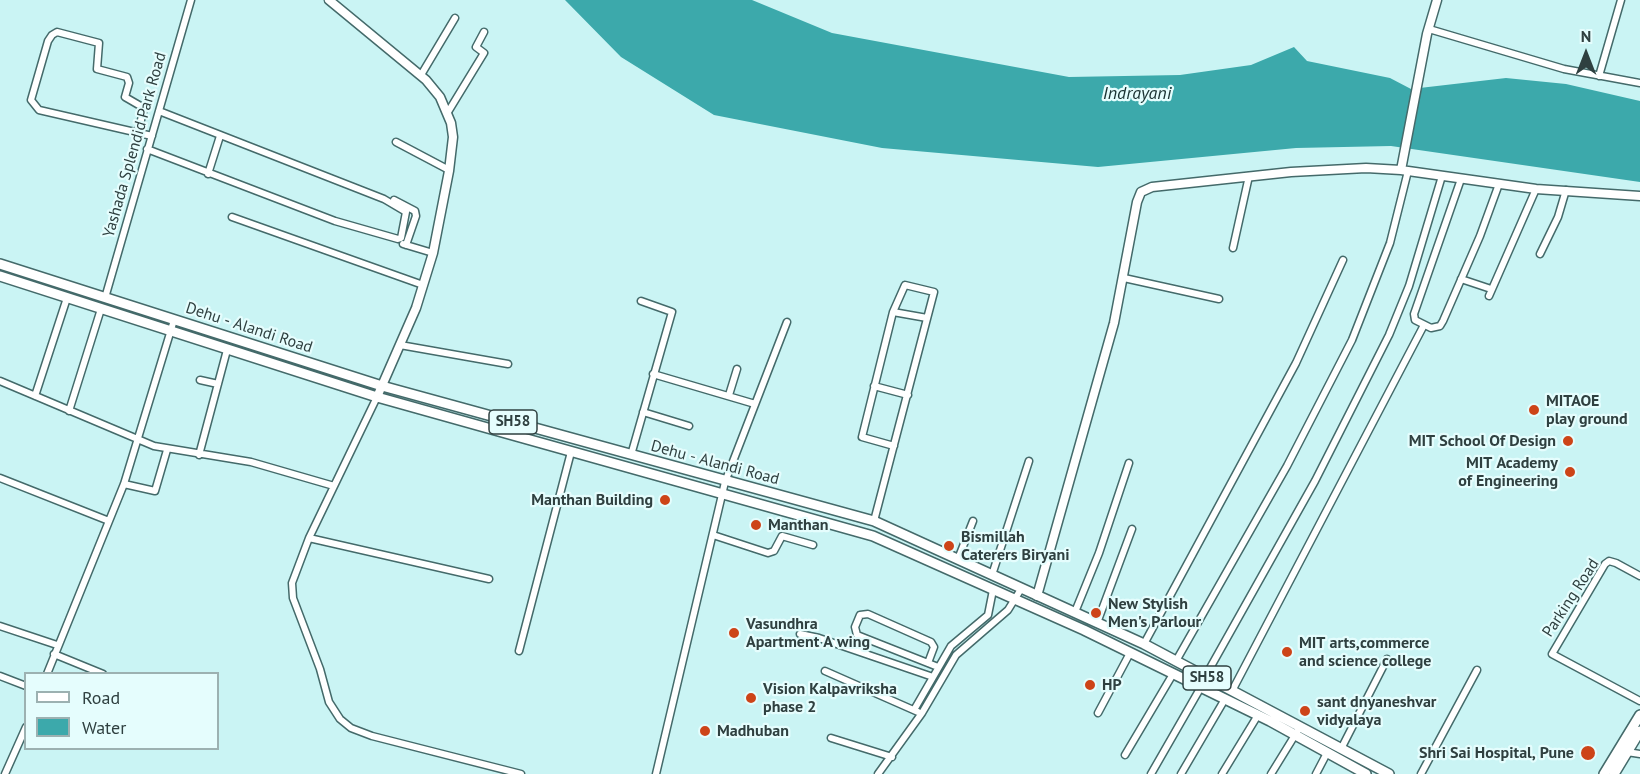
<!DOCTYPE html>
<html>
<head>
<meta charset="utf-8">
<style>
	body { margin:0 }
	#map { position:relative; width:1640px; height:774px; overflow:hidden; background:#caf4f4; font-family:"PT Sans",sans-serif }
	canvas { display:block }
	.legend { position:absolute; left:24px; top:672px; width:195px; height:78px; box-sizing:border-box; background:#e5fdfd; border:2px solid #9cb1b1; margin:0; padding:8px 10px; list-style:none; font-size:18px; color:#2f4040 }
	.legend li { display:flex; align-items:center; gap:12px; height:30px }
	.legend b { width:30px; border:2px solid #9cb1b1 }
	.north { position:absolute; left:1556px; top:24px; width:60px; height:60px; -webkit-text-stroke:4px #e5fdfd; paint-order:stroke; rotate:0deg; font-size:16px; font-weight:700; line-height:24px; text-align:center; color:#2f4040 }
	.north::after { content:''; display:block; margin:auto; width:21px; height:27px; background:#2f4040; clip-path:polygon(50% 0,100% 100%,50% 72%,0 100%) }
</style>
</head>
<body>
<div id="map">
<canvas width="1640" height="774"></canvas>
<ul class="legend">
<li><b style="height:8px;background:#fff"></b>Road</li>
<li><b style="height:16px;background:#3ca9ab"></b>Water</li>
</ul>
<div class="north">N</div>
</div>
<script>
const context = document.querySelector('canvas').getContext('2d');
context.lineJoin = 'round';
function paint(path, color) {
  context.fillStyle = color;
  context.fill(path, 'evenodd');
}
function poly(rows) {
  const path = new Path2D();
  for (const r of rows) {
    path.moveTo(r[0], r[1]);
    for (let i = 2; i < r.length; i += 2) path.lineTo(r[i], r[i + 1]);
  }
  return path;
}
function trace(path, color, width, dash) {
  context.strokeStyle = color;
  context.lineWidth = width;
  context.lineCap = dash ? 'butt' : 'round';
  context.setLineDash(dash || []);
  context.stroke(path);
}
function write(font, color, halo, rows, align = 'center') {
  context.font = font + ' "PT Sans",sans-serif';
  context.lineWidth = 4.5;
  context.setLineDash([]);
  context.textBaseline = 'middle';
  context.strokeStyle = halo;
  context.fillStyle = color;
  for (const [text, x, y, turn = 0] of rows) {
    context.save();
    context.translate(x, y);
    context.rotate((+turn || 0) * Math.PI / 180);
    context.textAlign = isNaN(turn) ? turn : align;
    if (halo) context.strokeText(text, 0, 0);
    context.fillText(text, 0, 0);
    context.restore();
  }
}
paint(poly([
	[565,0,752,0,832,33,1069,77,1180,75,1251,65,1294,47,1307,61,1390,78,1411,89,1506,78,1566,84,1640,101,1640,182,1391,146,1296,148,1098,167,882,148,714,115,621,57]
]), '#3ca9ab');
const street = poly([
	[1429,29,1564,69,1640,83],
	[421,75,455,18],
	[1599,76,1621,0],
	[448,112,484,53,476,47,484,32],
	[138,132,144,108,125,97,129,83,127,77,97,69,99,43,57,32,52,35,48,41,31,100,39,110,152,136],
	[396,142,449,170],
	[147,149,335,221,398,239,401,238,406,212,384,199,159,111],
	[208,174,220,136],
	[1461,179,1414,314,1415,320,1431,328,1440,326,1443,321,1480,236,1499,184],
	[394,200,415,211,416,216,406,245],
	[232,217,423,285],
	[403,244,433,253],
	[1233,248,1249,176],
	[1540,254,1558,217,1566,190],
	[1124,278,1219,299],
	[1461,279,1491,289],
	[1489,296,1536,189],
	[105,298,191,0],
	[893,312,927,318],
	[400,345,508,364],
	[653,374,755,404],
	[200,380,218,384],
	[0,381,154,446,251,462,334,486],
	[874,386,908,395],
	[729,395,737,369],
	[35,396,67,298],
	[377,397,309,538,292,583,293,598,320,669,329,702,340,719,351,728,372,736,521,774],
	[69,411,101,309],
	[643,412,689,426],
	[199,455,227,350],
	[631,455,672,312,641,301],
	[0,478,109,521],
	[124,484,155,491,167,450],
	[874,521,934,292,905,285,893,312,862,437,894,446],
	[713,535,768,553,774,551,782,536,813,545],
	[309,538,489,579],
	[958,559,973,521],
	[992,575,1029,461],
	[1640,576,1616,563,1609,561,1605,564,1552,654,1640,701],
	[1075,612,1099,553,1129,463],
	[1097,623,1132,529],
	[0,626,57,645],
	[800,634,819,638,933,677],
	[1144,644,1296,363,1343,260],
	[519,651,571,452],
	[54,654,103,674],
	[1176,661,1287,466,1352,340,1390,243,1408,171],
	[928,663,934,647,931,642,868,614,860,615,855,627,857,635,938,667],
	[825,671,918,712],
	[47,674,124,484,174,320],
	[0,676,26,686],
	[1205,677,1315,481,1389,335,1409,286,1442,176],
	[1232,691,1424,325],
	[914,710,951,646,988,615,993,590],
	[1098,713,1130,653],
	[831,738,892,757],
	[1341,749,1387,659],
	[1627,752,1640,754],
	[1125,755,1173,674],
	[5,774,26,727],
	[656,774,725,482,787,322],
	[878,774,922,713,956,655,1008,610,1021,589],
	[1151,774,1201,687],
	[1181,774,1225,699],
	[1222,774,1258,715],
	[1271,774,1300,727],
	[1316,774,1327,753],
	[1421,774,1477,670]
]);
const secondary = poly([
	[329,0,426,80,440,97,451,123,453,137,449,171,433,253,416,308,377,397],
	[1401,170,1427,34,1437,0],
	[1037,596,1114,323,1137,202,1141,192,1152,187,1291,172,1366,168,1401,170,1536,189,1640,196]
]);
const primary = poly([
	[0,264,382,386,874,521,1144,644,1389,774],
	[0,276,377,397,873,536,1084,630,1270,721,1366,774],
	[1604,774,1640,715],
	[1614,774,1640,731]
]);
trace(street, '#446a6a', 9);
trace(secondary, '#446a6a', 11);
trace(primary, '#446a6a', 12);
trace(street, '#fff', 6);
trace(secondary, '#fff', 8);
trace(primary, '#fff', 9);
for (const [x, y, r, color] of [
	[1534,410,6,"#cd4418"],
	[1568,441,6,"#cd4418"],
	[1570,472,6,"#cd4418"],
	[665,500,6,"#cd4418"],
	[756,525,6,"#cd4418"],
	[949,546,6,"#cd4418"],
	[1096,613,6,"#cd4418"],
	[734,633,6,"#cd4418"],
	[1287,652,6,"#cd4418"],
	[1090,685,6,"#cd4418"],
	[751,698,6,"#cd4418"],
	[1305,711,6,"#cd4418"],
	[705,731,6,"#cd4418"],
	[1588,753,8,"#cd4418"]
]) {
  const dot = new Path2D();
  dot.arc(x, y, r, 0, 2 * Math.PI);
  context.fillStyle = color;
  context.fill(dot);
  trace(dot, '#e5fdfd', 2);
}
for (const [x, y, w] of [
	[513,422,48],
	[1207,678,48]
]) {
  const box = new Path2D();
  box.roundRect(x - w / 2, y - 12, w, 24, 4.5);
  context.fillStyle = '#e5fdfd';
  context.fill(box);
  trace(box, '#2f4040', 1.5);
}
write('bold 15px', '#2f4040', null, [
	["SH58",513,422],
	["SH58",1207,678]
]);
write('16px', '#2f4040', '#e5fdfd', [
	["Yashada Splendid Park Road",135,145,-74],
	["Dehu - Alandi Road",249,328,18],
	["Dehu - Alandi Road",715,463,15],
	["Parking Road",1571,598,-57]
]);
write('bold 16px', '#2f4040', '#e5fdfd', [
	["MITAOE",1546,401],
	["play ground",1546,419],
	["MIT School Of Design",1556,441,"right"],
	["MIT Academy",1558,463,"right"],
	["of Engineering",1558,481,"right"],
	["Manthan Building",653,500,"right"],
	["Manthan",768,525],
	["Bismillah",961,537],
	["Caterers Biryani",961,555],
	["New Stylish",1108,604],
	["Men's Parlour",1108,622],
	["Vasundhra",746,624],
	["Apartment A wing",746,642],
	["MIT arts,commerce",1299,643],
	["and science college",1299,661],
	["HP",1102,685],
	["Vision Kalpavriksha",763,689],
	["phase 2",763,707],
	["sant dnyaneshvar",1317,702],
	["vidyalaya",1317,720],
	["Madhuban",717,731],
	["Shri Sai Hospital, Pune",1574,753,"right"]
], 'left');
write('italic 18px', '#193131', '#e5fdfd', [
	["Indrayani",1137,94]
]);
</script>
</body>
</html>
